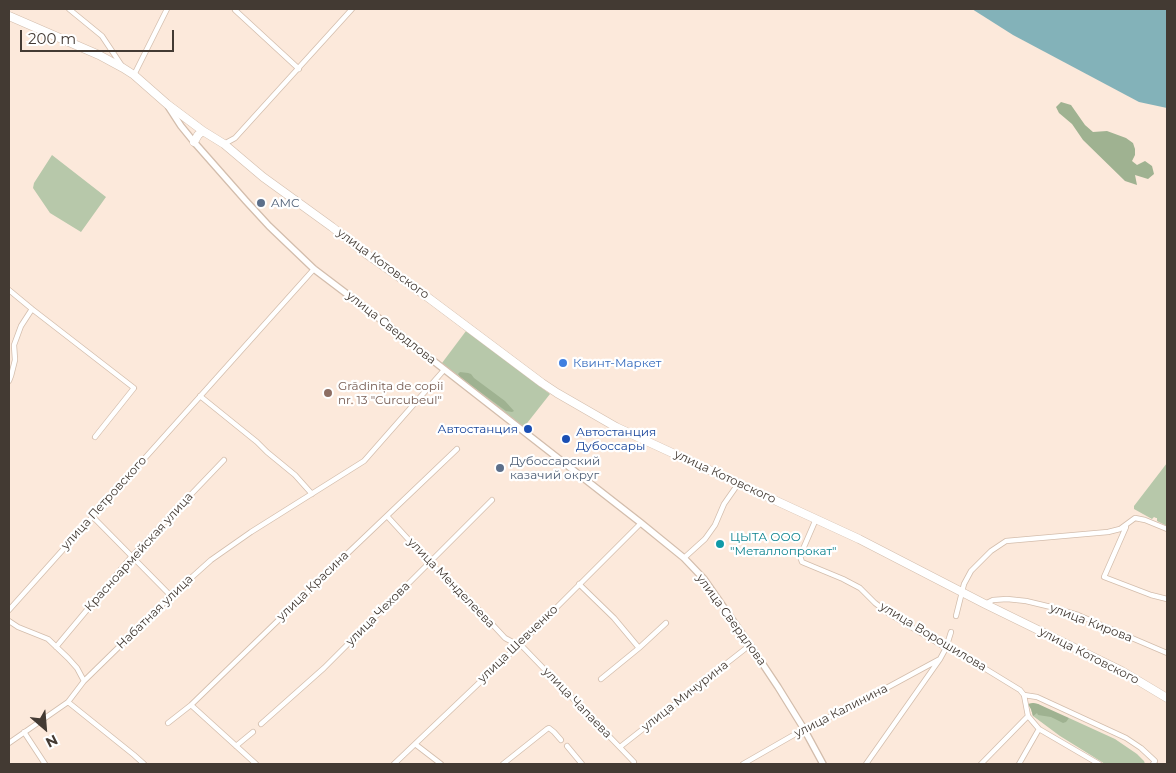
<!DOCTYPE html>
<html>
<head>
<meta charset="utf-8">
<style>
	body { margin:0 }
	#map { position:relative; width:1176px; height:773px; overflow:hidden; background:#fce9db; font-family:Montserrat,sans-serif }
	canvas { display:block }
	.frame { position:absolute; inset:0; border:10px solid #433a33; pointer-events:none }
	.north { position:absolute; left:20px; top:703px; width:50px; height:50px; -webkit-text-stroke:4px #fff; paint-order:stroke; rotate:153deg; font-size:14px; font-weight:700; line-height:20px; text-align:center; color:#433a33 }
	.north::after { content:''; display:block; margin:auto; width:18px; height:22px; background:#433a33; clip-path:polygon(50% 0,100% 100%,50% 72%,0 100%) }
	.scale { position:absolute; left:20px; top:30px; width:154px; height:22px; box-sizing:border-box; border:2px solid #433a33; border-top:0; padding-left:6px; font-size:15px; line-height:18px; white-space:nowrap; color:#433a33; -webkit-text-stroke:4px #fff; paint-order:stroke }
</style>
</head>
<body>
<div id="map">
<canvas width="1176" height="773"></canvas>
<div class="frame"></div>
<div class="north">N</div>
<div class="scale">200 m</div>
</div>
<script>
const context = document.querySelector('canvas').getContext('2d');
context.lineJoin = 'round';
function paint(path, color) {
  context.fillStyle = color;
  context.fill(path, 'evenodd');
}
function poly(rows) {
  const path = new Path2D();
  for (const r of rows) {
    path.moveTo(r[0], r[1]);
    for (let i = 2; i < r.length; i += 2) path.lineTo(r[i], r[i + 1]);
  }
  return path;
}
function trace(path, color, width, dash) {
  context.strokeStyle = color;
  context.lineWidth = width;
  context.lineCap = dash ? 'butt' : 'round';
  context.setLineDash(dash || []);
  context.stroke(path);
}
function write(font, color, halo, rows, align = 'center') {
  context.font = font + ' Montserrat,sans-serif';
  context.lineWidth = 4.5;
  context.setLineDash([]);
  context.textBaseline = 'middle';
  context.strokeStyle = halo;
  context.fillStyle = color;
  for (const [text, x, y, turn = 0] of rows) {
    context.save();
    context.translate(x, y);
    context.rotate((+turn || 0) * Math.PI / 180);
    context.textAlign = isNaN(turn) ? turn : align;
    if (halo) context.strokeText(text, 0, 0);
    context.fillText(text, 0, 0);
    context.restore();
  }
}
paint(poly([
	[52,155,106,197,81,232,50,213,33,188,34,183],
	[466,331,550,394,524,427,442,363],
	[1167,463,1167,526,1157,521,1157,518,1156,518,1154,517,1152,519,1134,509,1134,506],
	[1033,703,1038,704,1066,719,1069,718,1115,739,1137,754,1144,761,1145,764,1105,764,1060,736,1033,716,1031,709,1028,704]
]), '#b7c8aa');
paint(poly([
	[1061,102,1071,105,1085,125,1093,132,1107,131,1126,138,1133,143,1135,149,1135,155,1132,161,1137,165,1145,161,1152,166,1154,174,1148,179,1135,175,1137,185,1125,181,1083,140,1072,124,1059,113,1056,107],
	[460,372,468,373,471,374,474,378,505,401,514,411,512,412,506,411,460,377,458,374],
	[1033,703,1038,704,1069,718,1066,722,1063,723,1051,717,1038,715,1037,713,1033,716,1031,709,1028,704]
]), '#9fb291');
paint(poly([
	[972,9,1167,9,1167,108,1139,102,1013,35]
]), '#83b2b9');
const minor = poly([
	[69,9,102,36,122,66],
	[235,10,299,69],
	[134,75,167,9],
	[224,144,235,138,352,9],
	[9,290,32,309,134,388,95,437],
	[9,381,11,376,15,360,14,345,21,326,32,309],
	[200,396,257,442,267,452,295,475,312,494],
	[92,516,171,596],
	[387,516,430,563,465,595,505,638,518,645],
	[816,519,800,556,802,562,843,579,860,588,875,603,891,615,946,648,971,660,1020,690,1024,695,1028,716,1039,729,1099,764],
	[1126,527,1104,577,1151,595,1167,599],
	[684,558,705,539,715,525,724,504,738,484],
	[579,584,614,618,639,648],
	[985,604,993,600,1007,599,1026,601,1051,607,1078,615,1167,653],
	[9,610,314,269],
	[956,616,964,584,971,571,991,551,1006,541,1108,532,1120,529,1135,518,1145,520,1167,529],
	[9,621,18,627,48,639,68,658,77,668,84,681],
	[520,644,634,762],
	[56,647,132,556,224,460],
	[601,679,639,648,666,623],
	[1024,695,1037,697,1126,738,1141,748,1155,761,1153,764],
	[68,702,134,755,144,764],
	[191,705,256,764],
	[168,723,191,705,328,572,457,449],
	[261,724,324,668,492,500],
	[24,732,45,764],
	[9,743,68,702,84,681,171,596,211,560,251,532,364,461,444,370],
	[415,744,441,764],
	[236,746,253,732],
	[567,746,582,764],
	[620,747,750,645],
	[394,764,520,644,641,523],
	[503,764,547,729,549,728,554,732,561,740],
	[743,764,804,729,857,704,940,659],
	[866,764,940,659,946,648,951,632],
	[981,764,1028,716],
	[1019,764,1039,729]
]);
const tertiary = poly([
	[168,106,181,126,194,142,246,201,269,226,314,269,376,316,641,523,684,558,704,579,750,645,778,687,804,729,823,764]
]);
const trunk = poly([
	[9,16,99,55,123,68,134,75,167,104,203,131,224,144,263,177,332,227,365,253,426,296,542,383,557,393,616,427,859,539,985,604,1122,671,1167,698],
	[194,142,198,135,203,131]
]);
trace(minor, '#d3bdac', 6);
trace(tertiary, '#d3bdac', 8);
trace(trunk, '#d3bdac', 9);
trace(minor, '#fff', 4.5);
trace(tertiary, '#fff', 5.5);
trace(trunk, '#fff', 8);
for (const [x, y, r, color] of [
	[261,203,5,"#5c6f8a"],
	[563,363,5,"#3f7fe0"],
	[328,393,5,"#8d6e63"],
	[528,429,5,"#1a4fb4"],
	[566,439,5,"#1a4fb4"],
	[500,468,5,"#5c6f8a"],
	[720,544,5,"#0f9aa8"]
]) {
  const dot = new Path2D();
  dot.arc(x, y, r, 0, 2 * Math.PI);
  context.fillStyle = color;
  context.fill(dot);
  trace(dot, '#fff', 2);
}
write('12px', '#4e5e75', '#fff', [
	["AMC",271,203],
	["Дубоссарский",510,461],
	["казачий округ",510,475]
], 'left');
write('12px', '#433a33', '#fff', [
	["улица Котовского",383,264,36],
	["улица Свердлова",391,328,38],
	["улица Котовского",725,477,25],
	["улица Петровского",104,503,-48],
	["Красноармейская улица",139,552,-48],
	["улица Менделеева",451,583,46],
	["улица Красина",313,586,-44],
	["Набатная улица",155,612,-44],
	["улица Чехова",378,614,-45],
	["улица Свердлова",731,620,54],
	["улица Кирова",1091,623,21],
	["улица Ворошилова",933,637,31],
	["улица Шевченко",518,644,-44],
	["улица Котовского",1089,656,27],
	["улица Мичурина",685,696,-38],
	["улица Чапаева",577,703,46],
	["улица Калинина",841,711,-27]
]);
write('12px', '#366cbe', '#fff', [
	["Квинт-Маркет",573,363]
], 'left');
write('12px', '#785e54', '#fff', [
	["Grădinița de copii",338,386],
	["nr. 13 \"Curcubeul\"",338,400]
], 'left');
write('12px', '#164399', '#fff', [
	["Автостанция",518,429],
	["Автостанция",576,432,"left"],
	["Дубоссары",576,446,"left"]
], 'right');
write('12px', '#0d838f', '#fff', [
	["ЦЫТА ООО",730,537],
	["\"Металлопрокат\"",730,551]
], 'left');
</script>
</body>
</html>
